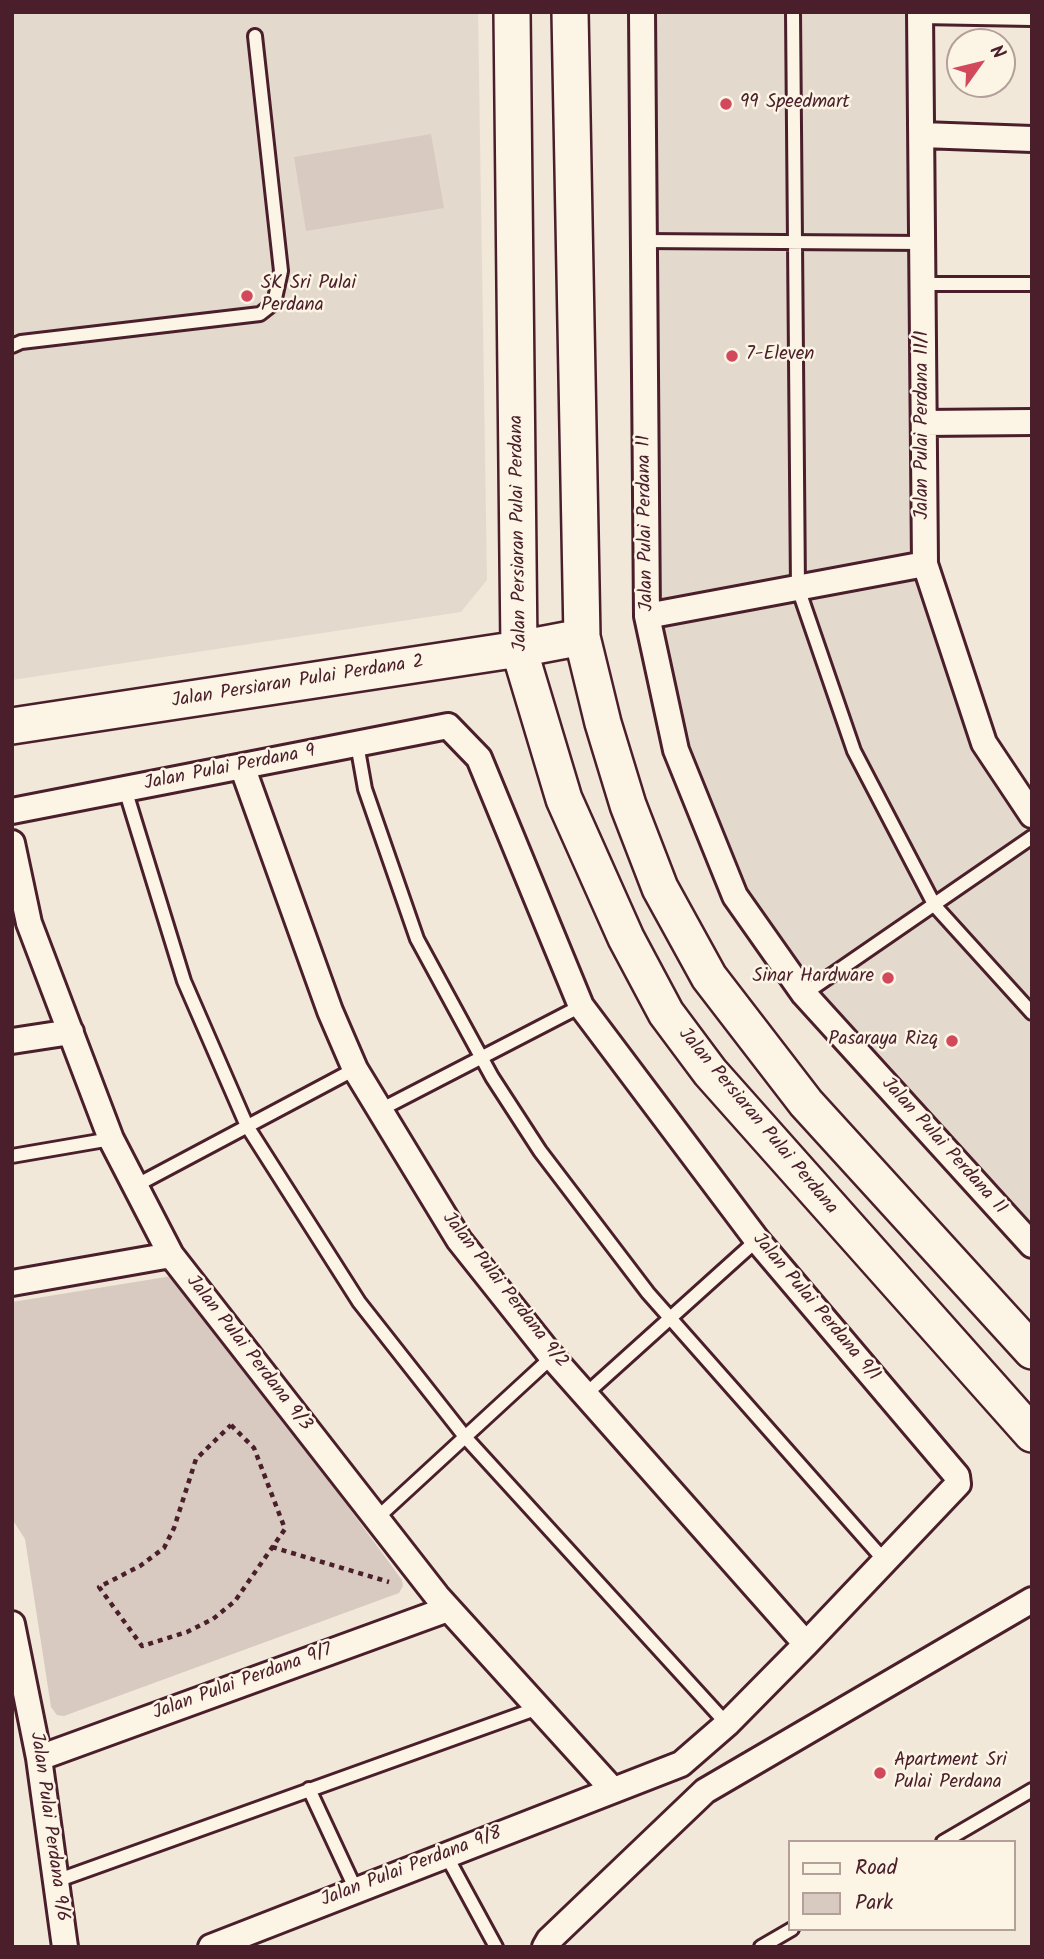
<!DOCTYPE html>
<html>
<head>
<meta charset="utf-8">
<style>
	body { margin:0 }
	#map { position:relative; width:1044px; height:1959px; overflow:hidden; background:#f1e8da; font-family:Kalam,sans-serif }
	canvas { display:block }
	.frame { position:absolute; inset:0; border:14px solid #4a1f2b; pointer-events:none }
	.legend { position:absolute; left:788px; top:1840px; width:228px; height:91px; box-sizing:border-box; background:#fcf5e5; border:2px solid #b59f9b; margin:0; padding:9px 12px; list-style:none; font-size:21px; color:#4a1f2b }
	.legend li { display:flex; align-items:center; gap:14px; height:35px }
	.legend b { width:35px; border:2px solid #b59f9b }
	.north { position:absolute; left:946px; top:28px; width:70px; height:70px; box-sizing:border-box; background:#fcf5e5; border:2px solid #b59f9b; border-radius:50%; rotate:56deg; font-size:19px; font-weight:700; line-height:28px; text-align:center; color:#4a1f2b }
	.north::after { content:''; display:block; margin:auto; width:24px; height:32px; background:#d1495b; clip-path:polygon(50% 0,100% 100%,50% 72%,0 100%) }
</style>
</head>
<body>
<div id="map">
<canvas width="1044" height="1959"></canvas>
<div class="frame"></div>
<ul class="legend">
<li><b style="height:9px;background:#fcf5e5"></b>Road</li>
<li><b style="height:19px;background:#d8cac0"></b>Park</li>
</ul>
<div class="north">N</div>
</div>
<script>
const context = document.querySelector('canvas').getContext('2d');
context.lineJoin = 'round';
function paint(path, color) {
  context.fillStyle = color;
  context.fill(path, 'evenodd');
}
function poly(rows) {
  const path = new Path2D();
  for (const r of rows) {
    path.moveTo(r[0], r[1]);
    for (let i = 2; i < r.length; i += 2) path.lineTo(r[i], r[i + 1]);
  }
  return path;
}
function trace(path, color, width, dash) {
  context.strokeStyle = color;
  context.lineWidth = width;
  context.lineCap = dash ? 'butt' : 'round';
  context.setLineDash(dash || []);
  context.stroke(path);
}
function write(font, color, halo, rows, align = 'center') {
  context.font = font + ' Kalam,sans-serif';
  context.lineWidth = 5;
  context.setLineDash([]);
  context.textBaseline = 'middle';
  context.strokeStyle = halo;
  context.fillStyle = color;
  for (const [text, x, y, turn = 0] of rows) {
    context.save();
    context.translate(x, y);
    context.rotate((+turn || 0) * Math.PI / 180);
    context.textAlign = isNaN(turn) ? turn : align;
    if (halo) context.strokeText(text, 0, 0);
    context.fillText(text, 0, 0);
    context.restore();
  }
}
paint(poly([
	[12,12,478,12,487,580,461,612,12,680],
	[632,12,932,12,937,565,994,736,1032,793,1032,1263,796,999,724,897,637,615]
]), '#e4d9cd');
paint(poly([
	[431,134,444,208,306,231,294,157],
	[178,1275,402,1580,403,1586,399,1593,64,1716,57,1715,51,1707,25,1539,12,1519,12,1302]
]), '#d8cac0');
const lane = poly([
	[793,12,798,588,854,751,935,906,1032,1013],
	[920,17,1032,19],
	[643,241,923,243],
	[923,284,1032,284],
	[12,346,21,342,260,314,274,303,281,271,255,36],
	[357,744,365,789,417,939,492,1077,540,1151,648,1293,884,1560],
	[125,789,184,981,247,1126,359,1302,466,1438,727,1724],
	[804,994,1032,837],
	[378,1111,581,1006],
	[12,1156,111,1139],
	[135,1186,355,1069],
	[587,1393,757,1240],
	[377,1518,552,1357],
	[309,1789,356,1890],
	[943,1842,1032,1790],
	[446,1855,496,1947],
	[56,1881,538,1708],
	[761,1947,792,1929]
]);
const street = poly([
	[642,12,647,616,676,750,735,896,804,994,1032,1245],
	[920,12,925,564,984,743,1032,815],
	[922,135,1032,139],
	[924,423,1032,422],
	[647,616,925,564],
	[242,766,330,1011,355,1069,459,1240,552,1357,806,1644],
	[12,811,448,726,479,758,581,1006,757,1240,957,1476,958,1484,806,1644,727,1724,681,1764,211,1947],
	[12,843,29,923,111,1139,171,1255,437,1596,613,1790],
	[12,1041,71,1032],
	[12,1283,171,1255],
	[12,1624,39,1758,65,1947],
	[39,1758,448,1609],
	[545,1947,549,1940,705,1791,1032,1600]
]);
const secondary = poly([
	[512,12,519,649,564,799,626,938,666,1013,710,1072,1032,1434],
	[570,12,582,637,603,723,628,805,660,888,709,977,806,1103,1032,1351],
	[12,726,519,649,582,637]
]);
trace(lane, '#4a1f2b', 18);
trace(street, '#4a1f2b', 30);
trace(secondary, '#4a1f2b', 40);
trace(poly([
	[231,1425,254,1448,285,1529,235,1601,213,1619,187,1632,142,1646,99,1587,140,1566,164,1548,174,1528,196,1459,231,1425],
	[272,1547,389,1582]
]), '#4a1f2b', 4.5, [5, 5]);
trace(lane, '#fcf5e5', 12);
trace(street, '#fcf5e5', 24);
trace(secondary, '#fcf5e5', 35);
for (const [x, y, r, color] of [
	[726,104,7,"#d1495b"],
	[247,296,7,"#d1495b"],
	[732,356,7,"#d1495b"],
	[888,978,7,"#d1495b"],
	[952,1041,7,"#d1495b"],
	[880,1773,7,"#d1495b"]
]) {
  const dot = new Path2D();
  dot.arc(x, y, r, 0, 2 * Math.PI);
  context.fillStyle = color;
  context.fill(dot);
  trace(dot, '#fcf5e5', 2.5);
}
write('19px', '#4a1f2b', '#fcf5e5', [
	["99 Speedmart",740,104],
	["SK Sri Pulai",261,285],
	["Perdana",261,307],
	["7-Eleven",746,356],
	["Sinar Hardware",874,978,"right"],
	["Pasaraya Rizq",938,1041,"right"],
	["Apartment Sri",894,1762],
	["Pulai Perdana",894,1784]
], 'left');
write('19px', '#4a1f2b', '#fcf5e5', [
	["Jalan Pulai Perdana 11/1",924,425,-90],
	["Jalan Pulai Perdana 11",647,523,-91],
	["Jalan Persiaran Pulai Perdana",520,533,-91],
	["Jalan Persiaran Pulai Perdana 2",298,683,-9],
	["Jalan Pulai Perdana 9",230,769,-11],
	["Jalan Persiaran Pulai Perdana",757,1122,50],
	["Jalan Pulai Perdana 11",943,1147,48],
	["Jalan Pulai Perdana 9/2",504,1291,52],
	["Jalan Pulai Perdana 9/1",815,1308,50],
	["Jalan Pulai Perdana 9/3",248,1354,52],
	["Jalan Pulai Perdana 9/7",243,1683,-20],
	["Jalan Pulai Perdana 9/6",48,1827,82],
	["Jalan Pulai Perdana 9/8",412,1868,-21]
]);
</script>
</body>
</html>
